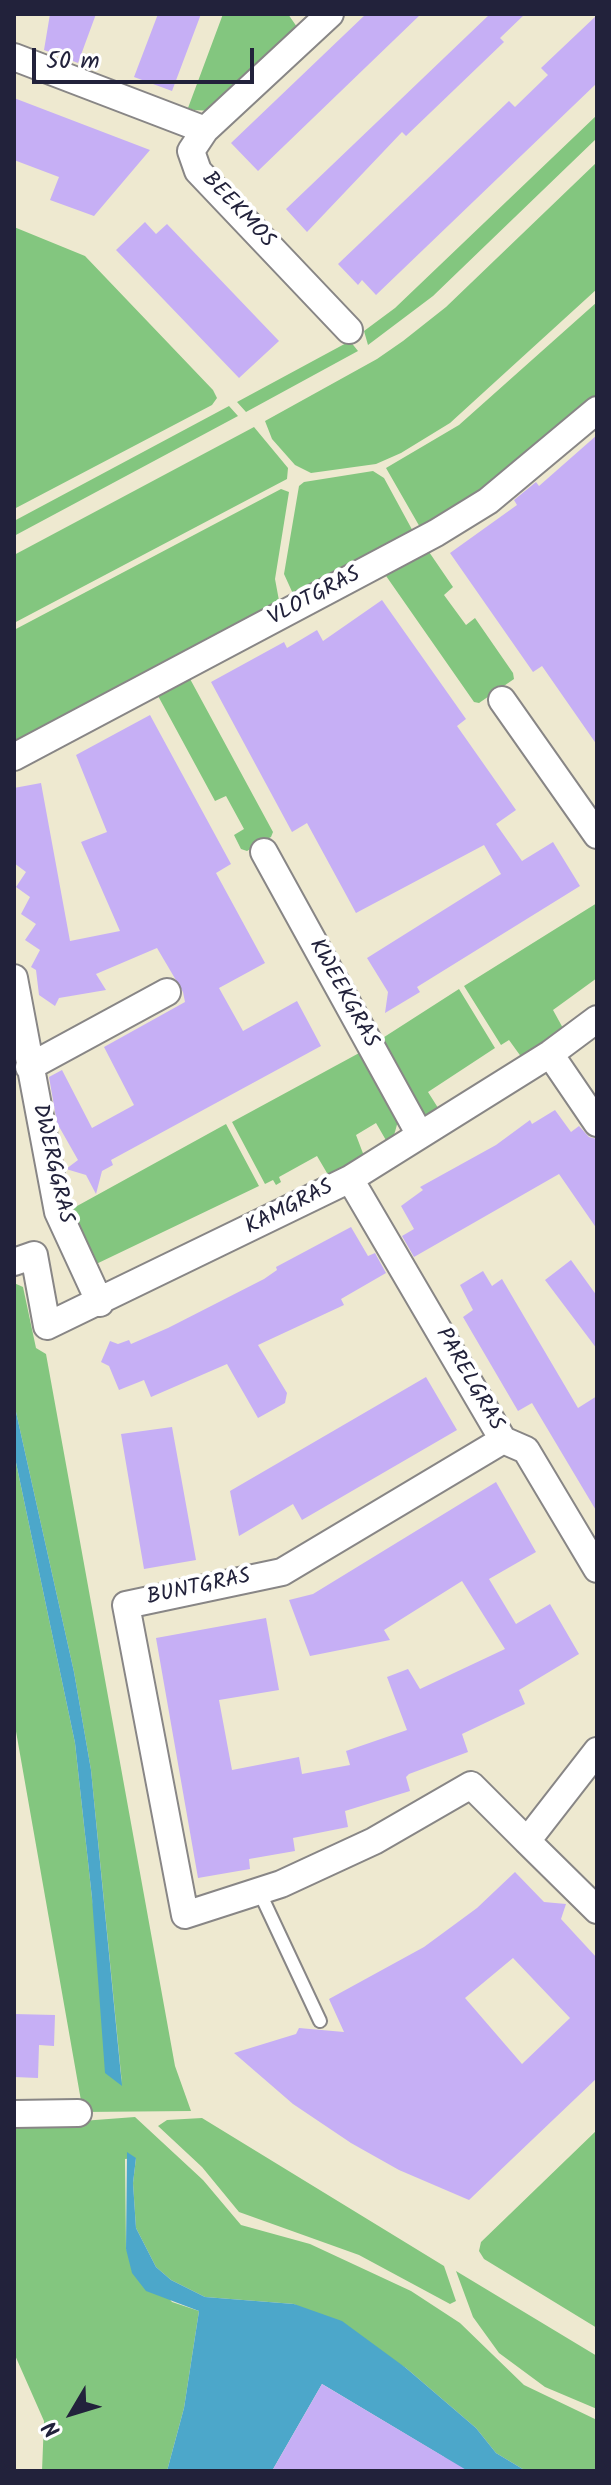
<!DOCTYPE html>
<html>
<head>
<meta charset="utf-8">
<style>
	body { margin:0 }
	#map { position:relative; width:611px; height:2485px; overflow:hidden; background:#eee9d0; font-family:Kalam,sans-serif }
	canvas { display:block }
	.frame { position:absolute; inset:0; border:16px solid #22223b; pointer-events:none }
	.north { position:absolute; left:32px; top:2373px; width:80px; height:80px; -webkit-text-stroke:6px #fff; paint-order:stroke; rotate:232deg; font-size:22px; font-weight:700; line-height:32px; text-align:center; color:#22223b }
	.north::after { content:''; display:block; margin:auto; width:28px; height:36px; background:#22223b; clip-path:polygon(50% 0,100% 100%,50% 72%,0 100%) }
	.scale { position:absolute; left:32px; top:48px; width:222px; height:36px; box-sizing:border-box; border:4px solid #22223b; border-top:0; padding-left:10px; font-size:24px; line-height:28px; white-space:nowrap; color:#22223b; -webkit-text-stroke:6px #fff; paint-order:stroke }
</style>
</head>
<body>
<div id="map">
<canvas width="611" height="2485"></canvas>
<div class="frame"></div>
<div class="north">N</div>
<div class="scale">50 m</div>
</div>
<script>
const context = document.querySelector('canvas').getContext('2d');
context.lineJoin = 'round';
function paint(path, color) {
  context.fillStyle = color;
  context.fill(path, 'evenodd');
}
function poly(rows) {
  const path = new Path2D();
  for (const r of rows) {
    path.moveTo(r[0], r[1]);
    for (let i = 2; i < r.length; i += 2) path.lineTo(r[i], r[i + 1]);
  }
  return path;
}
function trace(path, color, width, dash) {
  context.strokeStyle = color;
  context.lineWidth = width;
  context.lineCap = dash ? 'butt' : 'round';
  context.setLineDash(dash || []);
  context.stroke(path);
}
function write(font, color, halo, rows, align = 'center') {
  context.font = font + ' Kalam,sans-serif';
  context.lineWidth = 8;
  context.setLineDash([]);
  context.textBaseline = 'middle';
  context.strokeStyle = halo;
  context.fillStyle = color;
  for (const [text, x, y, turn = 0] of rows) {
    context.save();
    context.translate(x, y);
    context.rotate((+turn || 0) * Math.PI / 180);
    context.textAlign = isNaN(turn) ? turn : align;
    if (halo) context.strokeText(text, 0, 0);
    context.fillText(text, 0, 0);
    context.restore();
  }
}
paint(poly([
	[223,14,288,14,297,27,212,111,194,110,188,108],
	[597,115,597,138,433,296,368,345,364,331,395,308],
	[597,162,597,289,450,423,401,453,376,464,311,473,295,465,272,439,265,421,377,359,403,341,446,307],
	[14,227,85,256,213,390,217,398,212,405,14,509],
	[597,302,597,402,507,467,512,474,421,529,386,468,459,425],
	[350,341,358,351,246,412,237,402],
	[229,406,238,416,14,536,14,521],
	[254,427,288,468,287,479,14,623,14,555],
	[373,471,384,478,415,535,294,596,284,574,299,486,304,482],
	[281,489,289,492,275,579,280,606,256,614,14,751,14,630],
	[427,549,453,587,444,595,466,625,475,618,513,673,514,679,479,703,474,702,384,573],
	[189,677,273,832,271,837,247,851,241,849,234,835,244,829,226,796,215,801,157,694],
	[597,903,597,978,553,1010,564,1030,522,1058,509,1040,501,1045,464,986],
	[459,989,495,1048,428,1092,440,1111,427,1116,421,1114,378,1041],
	[361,1052,398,1121,393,1139,387,1142,376,1123,356,1135,364,1156,333,1174,327,1173,317,1156,279,1177,281,1182,276,1185,273,1180,265,1184,232,1122],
	[226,1124,259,1186,92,1266,68,1211],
	[14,1283,23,1287,36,1348,46,1354,175,2066,191,2111,83,2112,14,1720,14,1453,75,1743,92,1898,122,2084,91,1770,74,1672,14,1403],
	[135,2117,203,2180,241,2225,310,2244,411,2291,460,2323,524,2385,597,2420,597,2471,526,2471,496,2453,476,2428,406,2368,294,2304,205,2297,171,2280,156,2267,136,2228,133,2183,136,2158,125,2159,126,2249,172,2302,199,2311,184,2408,167,2471,42,2471,44,2421,14,2353,14,2119,82,2121],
	[202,2118,444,2266,456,2301,450,2304,359,2255,239,2212,202,2167,158,2126,167,2120],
	[597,2130,597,2328,484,2259,479,2251,481,2242],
	[456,2271,597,2356,597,2409,545,2387,499,2353,473,2317]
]), '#83c67f');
paint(poly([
	[14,1403,74,1672,91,1770,122,2086,105,2073,92,1898,75,1743,14,1453],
	[127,2152,136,2158,133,2183,136,2228,156,2267,171,2280,205,2297,294,2304,342,2321,406,2368,476,2428,496,2453,526,2471,436,2471,444,2457,322,2384,272,2471,167,2471,184,2408,199,2311,146,2291,132,2273,126,2249]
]), '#4ca7ca');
paint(poly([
	[50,14,96,14,78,63,44,50],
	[158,14,201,14,172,91,134,77],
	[366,14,421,14,258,171,231,143],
	[490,14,525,14,500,38,504,42,406,136,402,132,307,232,286,209],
	[597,15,597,83,376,295,362,280,358,285,338,264,509,101,515,107,548,75,541,68],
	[14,98,150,150,94,216,50,200,59,177,14,160],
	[145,222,156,234,167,224,279,341,239,378,116,250],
	[597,435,597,745,542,666,533,672,450,553,517,505,514,500,536,482,539,486],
	[382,600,466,719,457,726,516,810,496,824,522,861,553,842,580,886,417,987,420,992,385,1013,388,992,367,958,501,874,484,845,356,913,307,823,292,832,211,682,284,642,287,648,317,630,323,641],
	[150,715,231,864,216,873,265,963,219,988,243,1031,297,1001,321,1046,111,1160,113,1165,102,1171,96,1194,86,1175,66,1169,78,1160,57,1123,49,1077,62,1070,92,1128,134,1105,104,1047,185,1002,183,992,157,948,96,974,106,990,59,998,55,1006,39,995,36,970,31,967,40,950,25,940,36,924,21,914,30,897,16,887,26,872,14,863,14,788,41,783,70,941,120,931,81,842,107,832,76,755],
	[555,1110,571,1132,579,1126,589,1137,597,1139,597,1229,559,1174,414,1257,402,1236,414,1229,401,1206,423,1190,420,1187,496,1145,530,1120,532,1124],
	[351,1227,368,1256,375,1253,386,1273,341,1299,344,1305,258,1345,287,1393,285,1403,258,1418,227,1364,151,1397,144,1380,119,1390,109,1366,101,1362,110,1341,118,1344,129,1340,131,1344,168,1328,264,1279,277,1270,276,1267],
	[571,1260,597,1296,597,1349,545,1280],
	[483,1271,492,1286,502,1279,578,1408,597,1396,597,1512,532,1403,518,1411,463,1317,473,1310,460,1285],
	[426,1377,457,1430,302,1520,293,1504,239,1536,230,1491],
	[172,1427,196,1560,144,1569,121,1434],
	[496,1482,536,1552,489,1579,516,1624,550,1604,579,1654,519,1690,525,1704,462,1734,468,1752,409,1774,406,1777,410,1791,345,1811,348,1827,293,1838,295,1851,249,1859,250,1869,198,1878,156,1638,266,1618,279,1690,219,1700,232,1770,299,1757,302,1774,350,1765,346,1751,407,1730,387,1677,408,1669,420,1689,505,1649,462,1581,384,1630,390,1640,310,1656,289,1600,313,1594],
	[515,1872,544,1902,566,1904,561,1919,597,1958,597,2078,469,2200,399,2170,351,2143,293,2104,234,2053,296,2034,299,2028,344,2032,329,1999,424,1947,477,1908],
	[513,1958,570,2018,522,2064,465,1998],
	[14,2014,55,2015,54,2046,39,2045,38,2078,14,2077],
	[322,2384,379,2418,468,2471,272,2471]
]), '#c6aff5');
const service = poly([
	[259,1891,320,2021]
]);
const minor = poly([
	[14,57,205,130,191,151,198,171,349,330],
	[205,130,330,14],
	[502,700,597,835],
	[14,757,436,533,488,501,597,410],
	[264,852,420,1135],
	[14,978,58,1212,100,1303],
	[550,1054,597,1123],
	[29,1067,167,992],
	[350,1179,503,1440,526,1450,597,1569],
	[14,1262,34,1255,47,1326,350,1179,550,1054,597,1019],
	[503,1440,282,1572,126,1605,185,1915,281,1884,374,1841,471,1785,527,1841],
	[597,1751,527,1841,597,1910],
	[14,2114,78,2113]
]);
trace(service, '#888686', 16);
trace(minor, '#888686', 30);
trace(service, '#fff', 12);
trace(minor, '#fff', 26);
write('22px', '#22223b', '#fff', [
	["BEEKMOS",237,211,47],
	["VLOTGRAS",315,598,-28],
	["KWEEKGRAS",342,994,61],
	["DWERGGRAS",51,1164,77],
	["KAMGRAS",290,1209,-27],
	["PARELGRAS",468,1380,60],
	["BUNTGRAS",199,1589,-12]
]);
</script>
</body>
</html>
